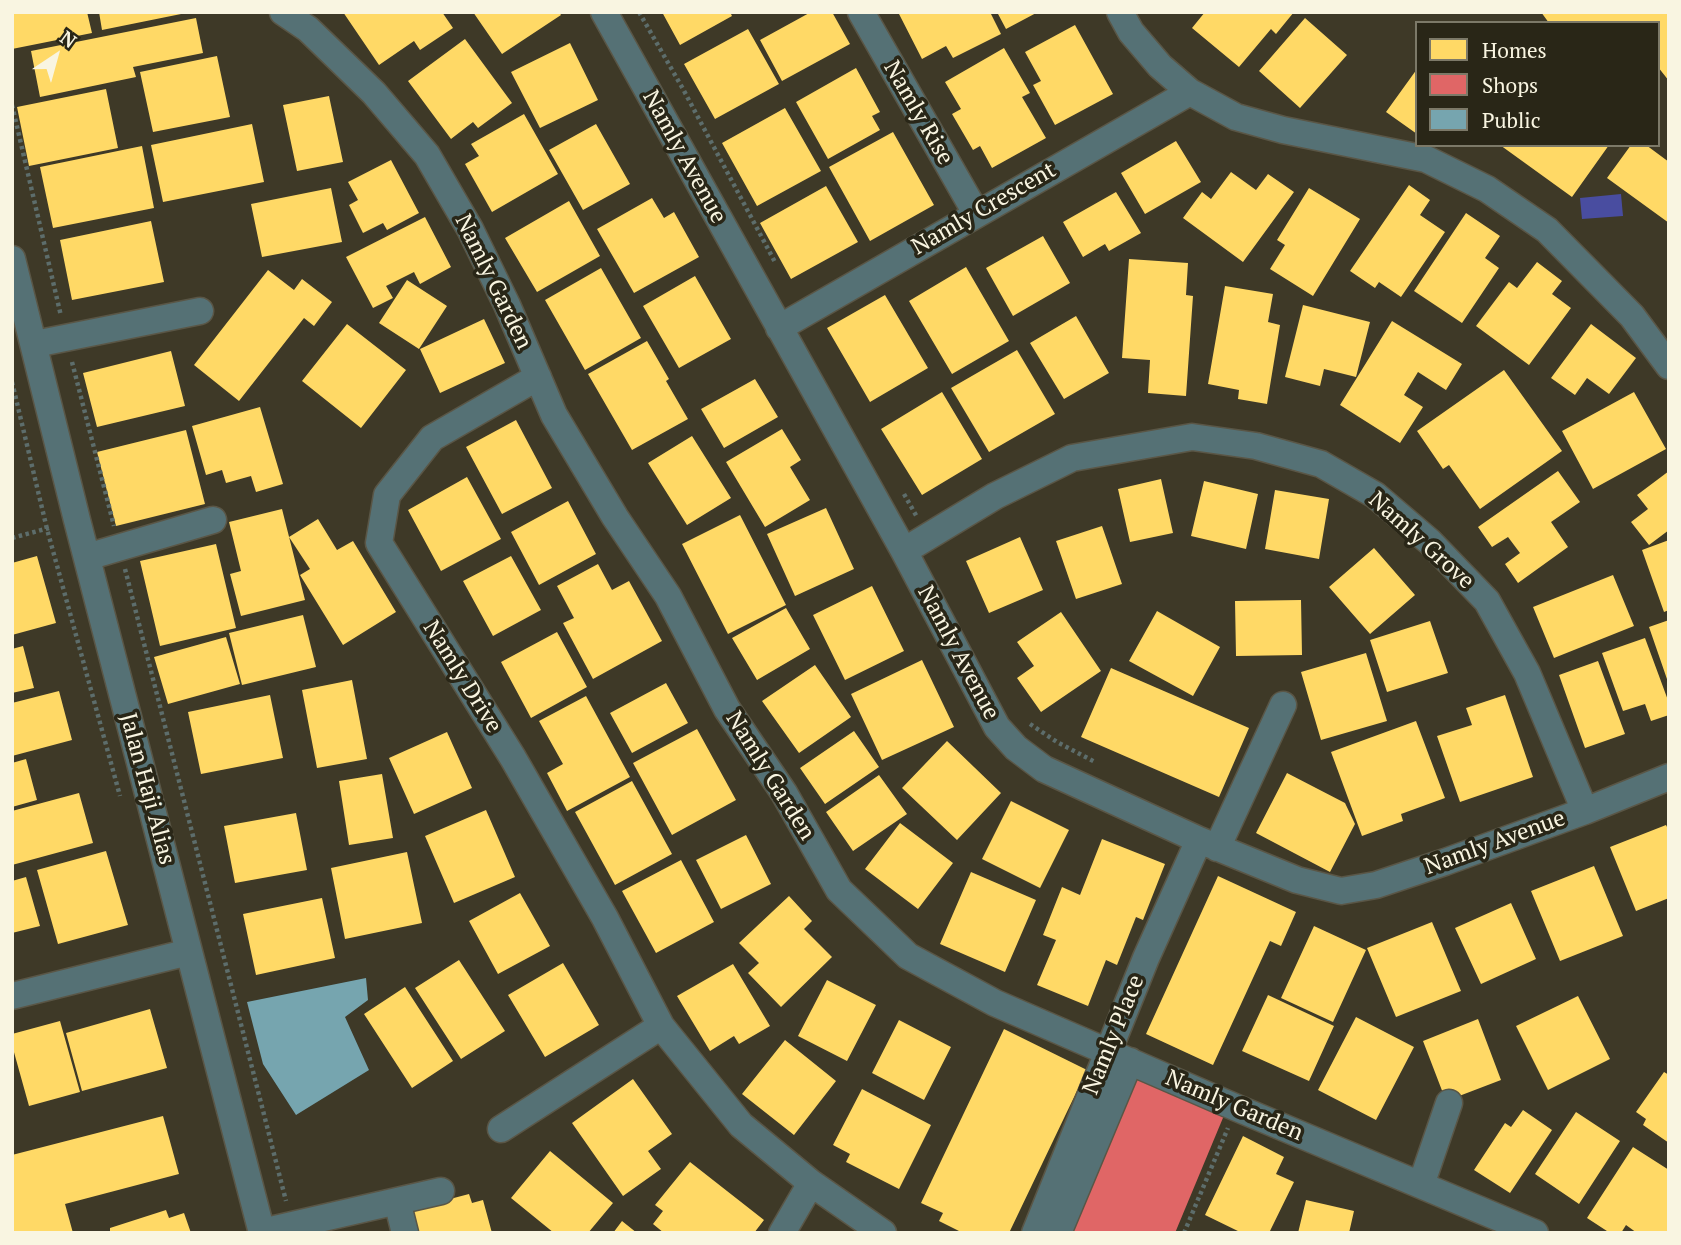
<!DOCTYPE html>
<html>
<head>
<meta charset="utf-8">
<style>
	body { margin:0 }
	#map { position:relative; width:1681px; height:1245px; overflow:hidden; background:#3e3927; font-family:"PT Serif",serif }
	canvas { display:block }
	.frame { position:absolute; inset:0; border:14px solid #f9f5e1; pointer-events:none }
	.legend { position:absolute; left:1415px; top:21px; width:245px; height:126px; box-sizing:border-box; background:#292617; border:2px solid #7c7968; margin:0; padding:9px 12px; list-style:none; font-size:21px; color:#f9f5e1 }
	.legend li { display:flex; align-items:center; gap:14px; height:35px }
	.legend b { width:35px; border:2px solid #7c7968 }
	.north { position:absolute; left:21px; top:21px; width:70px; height:70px; -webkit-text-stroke:5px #292617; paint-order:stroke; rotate:36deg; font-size:19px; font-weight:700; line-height:28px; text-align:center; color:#f9f5e1 }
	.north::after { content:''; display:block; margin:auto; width:24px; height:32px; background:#f9f5e1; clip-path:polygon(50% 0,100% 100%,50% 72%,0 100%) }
</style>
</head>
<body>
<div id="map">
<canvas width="1681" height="1245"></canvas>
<div class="frame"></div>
<ul class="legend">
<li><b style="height:19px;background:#ffd966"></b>Homes</li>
<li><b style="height:19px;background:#e06666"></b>Shops</li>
<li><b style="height:19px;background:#76a5af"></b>Public</li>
</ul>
<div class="north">N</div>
</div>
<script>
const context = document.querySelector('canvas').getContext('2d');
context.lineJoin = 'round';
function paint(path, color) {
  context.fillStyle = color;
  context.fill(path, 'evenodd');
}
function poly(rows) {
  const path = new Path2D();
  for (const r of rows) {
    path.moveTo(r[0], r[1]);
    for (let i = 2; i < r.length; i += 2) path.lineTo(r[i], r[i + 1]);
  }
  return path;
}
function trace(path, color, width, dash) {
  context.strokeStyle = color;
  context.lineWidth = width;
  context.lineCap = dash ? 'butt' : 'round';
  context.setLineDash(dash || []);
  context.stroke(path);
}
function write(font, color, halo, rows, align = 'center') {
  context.font = font + ' "PT Serif",serif';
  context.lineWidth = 7;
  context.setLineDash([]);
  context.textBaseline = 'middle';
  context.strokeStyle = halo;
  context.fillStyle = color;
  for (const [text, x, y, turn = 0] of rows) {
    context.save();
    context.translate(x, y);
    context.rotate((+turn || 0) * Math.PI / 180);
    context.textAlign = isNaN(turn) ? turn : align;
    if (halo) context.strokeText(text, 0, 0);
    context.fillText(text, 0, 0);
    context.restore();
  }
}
paint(poly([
	[1621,194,1623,216,1582,219,1580,198]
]), '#494da0');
paint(poly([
	[12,12,87,12,92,33,12,49],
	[99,12,185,12,186,13,102,30],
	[343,12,442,12,453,28,420,50,414,41,379,65],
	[473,12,559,12,561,15,502,54],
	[662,12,730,12,732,16,680,45],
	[811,12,832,12,850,44,782,81,760,40],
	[898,12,990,12,1001,34,953,58,946,46,922,59],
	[997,12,1038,12,1006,29],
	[1205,12,1294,12,1276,34,1271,29,1239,67,1192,28],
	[1541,12,1666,12,1669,15,1669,81,1658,67,1658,23,1549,23],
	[196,18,203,53,133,67,136,77,40,97,31,51],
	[1305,18,1347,55,1300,108,1259,71],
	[1075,25,1113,94,1055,125,1033,85,1041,81,1025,52],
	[748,29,779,84,715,119,684,64],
	[465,39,512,103,478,128,473,122,451,139,408,81],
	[570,43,598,100,540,128,511,72],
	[1004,48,1030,93,1022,97,1046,138,992,168,980,146,973,150,952,114,961,109,945,82],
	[217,56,230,117,153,132,140,72],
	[856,68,880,112,872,116,880,130,828,159,796,102],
	[1417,69,1417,134,1386,112],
	[106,89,118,148,29,166,17,107],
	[329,96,343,162,297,171,283,105],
	[785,108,821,171,757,206,722,143],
	[524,114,558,174,492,212,465,164,479,156,471,144],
	[252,124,264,182,163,202,151,145],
	[596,124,630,184,583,210,549,150],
	[893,132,934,205,870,241,829,167],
	[1176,141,1201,182,1145,214,1121,173],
	[1500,145,1609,145,1572,197],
	[1631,145,1646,145,1669,162,1669,223,1607,178],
	[142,146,154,208,53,228,40,167],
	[391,160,419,213,387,230,383,223,363,233,349,205,358,200,348,182],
	[1231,172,1256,190,1268,174,1294,192,1243,262,1183,218,1202,192,1211,199],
	[1409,185,1430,200,1420,215,1445,232,1401,297,1379,282,1375,288,1350,271],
	[826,186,858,242,791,279,760,223],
	[331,188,342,242,262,257,251,204],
	[1309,188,1360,219,1313,296,1270,269,1285,245,1277,240],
	[1116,192,1141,233,1109,251,1105,244,1083,257,1063,222],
	[652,198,664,218,674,212,699,257,634,293,597,229],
	[569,201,600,256,537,292,505,238],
	[1466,213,1500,236,1485,258,1499,268,1462,323,1414,291],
	[425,217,451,267,420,284,414,272,386,286,393,298,373,308,346,257],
	[151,221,164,282,72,300,60,240],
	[1043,236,1070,283,1013,316,986,268],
	[1129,259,1188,263,1186,295,1193,296,1186,396,1148,393,1150,360,1122,358],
	[1537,262,1562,281,1552,294,1571,308,1529,365,1476,326,1509,282,1517,288],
	[966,267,1009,341,952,374,909,301],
	[601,268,641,338,585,370,545,300],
	[268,270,294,290,302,279,332,302,314,326,304,318,239,401,194,365],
	[695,276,731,339,679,368,643,306],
	[407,280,447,306,419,349,379,323],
	[1225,286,1273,294,1268,322,1280,325,1267,404,1238,399,1239,390,1208,384],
	[885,295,928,368,870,402,827,328],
	[1303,305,1370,322,1356,377,1324,369,1320,386,1285,377],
	[1076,316,1109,373,1064,399,1030,343],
	[484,319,505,363,440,393,420,349],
	[1392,321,1462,364,1446,390,1418,372,1404,395,1423,407,1400,443,1340,405],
	[347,324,406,370,361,428,302,381],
	[1591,324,1636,358,1609,394,1587,378,1575,395,1551,378],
	[647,341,669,379,666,381,688,419,632,450,588,374],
	[1017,350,1055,414,989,452,951,388],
	[171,351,185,406,97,427,83,373],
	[1504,370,1562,451,1480,509,1449,465,1443,469,1417,431],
	[755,379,778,417,724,448,701,409],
	[942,392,982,459,922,495,881,429],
	[1634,392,1666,449,1593,489,1562,431],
	[260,407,283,484,256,492,251,476,226,483,222,470,206,475,192,426],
	[516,420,552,488,502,514,466,447],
	[782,429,801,460,790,467,810,500,765,527,726,462],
	[186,430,205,504,116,526,97,452],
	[692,436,731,498,687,525,648,463],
	[1558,471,1580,502,1551,522,1568,547,1518,583,1505,564,1520,553,1508,537,1492,547,1478,527],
	[1669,471,1669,530,1649,545,1631,522,1648,509,1637,495],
	[467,477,501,539,441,571,408,510],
	[1161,479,1173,533,1130,542,1118,489],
	[1204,481,1258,494,1246,549,1191,536],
	[1275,490,1329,499,1319,559,1265,549],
	[568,501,596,554,539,585,511,532],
	[826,508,854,569,795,596,767,534],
	[282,509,305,600,241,616,230,574,241,571,229,522],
	[740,515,786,605,728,634,682,544],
	[318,519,337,550,353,541,396,612,343,645,300,575,310,569,289,537],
	[1102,526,1122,584,1076,599,1056,541],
	[1020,537,1043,590,989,613,966,561],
	[1669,540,1669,610,1664,612,1642,550],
	[216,544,236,628,160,646,140,561],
	[1374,548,1415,595,1370,634,1329,587],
	[37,556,56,623,12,635,12,563],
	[511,556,541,610,493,636,463,581],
	[598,564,612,590,629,581,662,641,593,679,563,623,574,618,557,586],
	[1613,575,1634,626,1554,658,1533,607],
	[872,586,904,651,845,680,813,615],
	[1301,600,1302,655,1236,656,1235,601],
	[786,608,810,649,757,680,732,638],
	[1157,611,1220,647,1193,696,1129,661],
	[1061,612,1101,671,1041,712,1017,678,1034,666,1017,642],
	[303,615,316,667,242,685,229,633],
	[1669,620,1669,682,1668,682,1649,627],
	[1430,621,1448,673,1387,692,1370,640],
	[557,632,587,687,531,718,501,662],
	[226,637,240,684,168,704,154,657],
	[1645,638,1669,703,1669,715,1651,721,1645,704,1623,711,1602,653],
	[23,646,34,688,12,693,12,649],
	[1366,653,1387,721,1321,740,1301,672],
	[922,660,954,727,882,760,851,694],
	[1598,661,1625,734,1585,748,1559,675],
	[815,665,851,717,799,753,762,701],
	[1111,668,1249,728,1219,797,1081,737],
	[352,680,367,759,317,768,302,690],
	[666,683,688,723,632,753,610,713],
	[59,691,72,740,12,756,12,703],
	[270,695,283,758,201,774,188,712],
	[1505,695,1533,777,1460,802,1437,736,1472,725,1466,708],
	[586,696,630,777,567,811,547,773,563,764,539,721],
	[1416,721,1445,798,1401,814,1403,821,1362,836,1331,752],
	[697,729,736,800,672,835,633,763],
	[854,731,879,767,825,804,800,768],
	[447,732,472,788,414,814,389,758],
	[947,741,1001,793,957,840,902,788],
	[26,759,37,800,12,807,12,763],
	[1287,773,1345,803,1355,824,1330,872,1256,833],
	[382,774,393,838,349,845,339,781],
	[879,775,907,814,853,851,826,812],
	[632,781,672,854,615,885,575,812],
	[79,793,93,843,12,865,12,811],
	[1011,801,1069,830,1040,888,982,859],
	[486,810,515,877,454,903,425,836],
	[296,813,307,870,235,883,224,826],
	[900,823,953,863,918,909,865,869],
	[1666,825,1669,831,1669,898,1636,911,1610,847],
	[746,835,771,884,721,909,696,860],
	[1102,839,1165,864,1143,920,1136,917,1117,965,1106,960,1088,1006,1037,985,1056,940,1043,935,1062,887,1080,895],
	[106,851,128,925,58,944,37,870],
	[407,852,422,923,345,939,331,868],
	[681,860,714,922,656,953,622,891],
	[1594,866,1623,936,1560,961,1531,891],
	[971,872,1036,900,1005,972,940,944],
	[1218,876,1296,912,1281,946,1270,941,1213,1065,1146,1034],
	[26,877,40,926,12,933,12,881],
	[520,893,550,946,498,974,469,921],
	[789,896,812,921,804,929,832,957,781,1007,748,973,759,963,739,943],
	[322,898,335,958,256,975,243,914],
	[1511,903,1536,959,1481,984,1455,928],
	[1432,922,1461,991,1396,1017,1367,948],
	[1314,926,1366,950,1333,1022,1281,998],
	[459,960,505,1031,461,1059,415,988],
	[563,963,599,1025,545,1057,508,995],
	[733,964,770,1026,739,1044,734,1036,710,1051,677,996],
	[827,980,876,1005,847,1061,798,1036],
	[405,987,453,1061,412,1088,364,1014],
	[1268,995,1334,1026,1309,1081,1242,1051],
	[1578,996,1610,1059,1548,1090,1516,1026],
	[150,1009,167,1068,82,1091,66,1033],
	[1356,1017,1414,1047,1376,1120,1318,1090],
	[1478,1019,1501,1080,1446,1101,1423,1041],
	[899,1020,951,1047,924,1100,872,1073],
	[60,1021,80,1092,29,1106,12,1045,12,1034],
	[1004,1029,1087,1070,1009,1233,963,1233,939,1221,943,1213,921,1203],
	[785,1040,836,1081,794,1135,742,1094],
	[1664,1072,1669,1075,1669,1143,1643,1125,1646,1119,1636,1112],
	[633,1079,672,1134,648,1151,661,1169,623,1196,572,1123],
	[862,1089,931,1125,899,1189,846,1162,850,1154,833,1145],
	[1523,1110,1552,1130,1510,1193,1474,1170,1505,1123,1511,1127],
	[1576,1112,1620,1141,1579,1204,1535,1174],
	[163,1116,179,1174,65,1204,73,1233,12,1233,12,1155],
	[1243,1136,1284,1157,1276,1174,1294,1182,1269,1233,1242,1233,1205,1215],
	[1633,1147,1669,1170,1669,1229,1666,1233,1637,1233,1626,1225,1621,1233,1610,1233,1587,1218],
	[550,1151,613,1203,588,1233,554,1233,511,1198],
	[690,1162,764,1220,754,1233,664,1233,653,1224,663,1211,655,1205],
	[469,1194,472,1203,483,1200,492,1233,419,1233,412,1209],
	[1306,1200,1354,1211,1349,1233,1298,1233],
	[166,1210,169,1218,184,1213,191,1233,110,1233,110,1228],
	[622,1221,637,1233,613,1233]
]), '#ffd966');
paint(poly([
	[1134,1074,1225,1113,1175,1233,1066,1233]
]), '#e06666');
paint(poly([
	[366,978,368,1000,345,1017,369,1070,296,1115,263,1064,247,1002]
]), '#76a5af');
const minor = poly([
	[283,12,308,29,374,93,427,155,470,229,507,305,554,415,615,517,668,596,727,709,784,793,839,890,908,956,995,1003,1237,1108,1535,1233],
	[604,12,904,551,997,727,1016,748,1044,769,1199,840,1297,880,1341,891,1376,885,1445,862,1585,811,1669,777],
	[861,12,976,213],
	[1120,12,1131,32,1160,66,1190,92,1236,117,1283,130,1426,159,1487,189,1547,230,1632,316,1669,366],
	[12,259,77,520,262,1233],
	[779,328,1190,92],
	[35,344,200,311],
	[538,377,432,438,387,495,379,543,513,758,605,918,661,1026,741,1125,811,1183,883,1233],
	[904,551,995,496,1072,458,1192,437,1256,446,1321,464,1375,495,1430,542,1487,601,1527,673,1585,811],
	[87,557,213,520],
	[1217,848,1283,705],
	[12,996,189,952],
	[501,1129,661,1026],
	[1421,1185,1449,1103],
	[397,1201,405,1233],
	[262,1232,441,1191],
	[782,1233,811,1183],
	[1035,1233,1146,958,1199,840],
	[1058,1233,1130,1061]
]);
trace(minor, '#5a5646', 29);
trace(poly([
	[639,12,683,89,776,264],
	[12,105,61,316],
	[72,362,114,526],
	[12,382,47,529,120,796],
	[904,494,917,517],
	[12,538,49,528],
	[125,569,286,1201],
	[1030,724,1057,742,1095,762],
	[1184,1233,1228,1128]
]), '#5d6d6b', 4.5, [3.5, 3.5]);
trace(minor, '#557175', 26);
write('23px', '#f9f5e1', '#292617', [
	["Namly Rise",918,113,60],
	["Namly Avenue",684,157,61],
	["Namly Crescent",984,209,-30],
	["Namly Garden",493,282,64],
	["Namly Grove",1421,541,42],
	["Namly Avenue",958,653,62],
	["Namly Drive",462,677,58],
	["Namly Garden",770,776,58],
	["Jalan Haji Alias",147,789,75],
	["Namly Avenue",1495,843,-20],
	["Namly Place",1114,1035,-68],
	["Namly Garden",1234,1106,23]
]);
</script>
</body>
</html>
